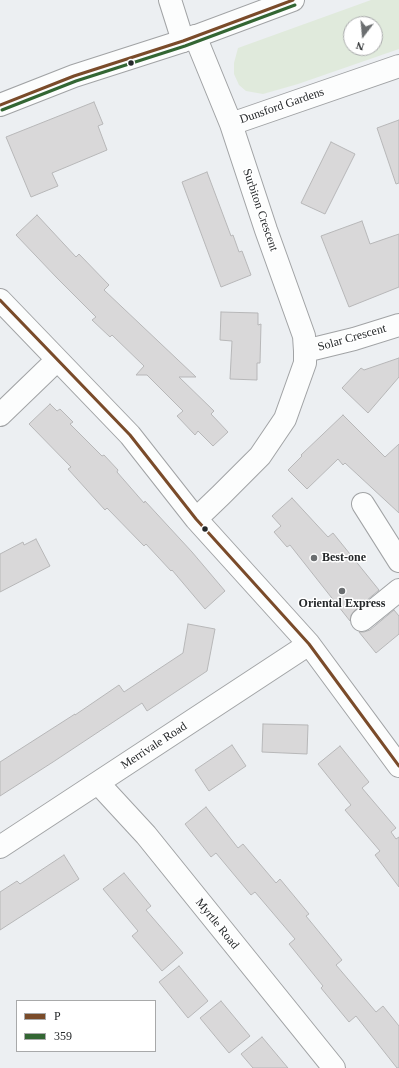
<!DOCTYPE html>
<html>
<head>
<meta charset="utf-8">
<style>
	body { margin:0 }
	#map { position:relative; width:399px; height:1068px; overflow:hidden; background:#eceff2; font-family:"Times New Roman",serif }
	canvas { display:block }
	.legend { position:absolute; left:16px; top:1000px; width:140px; height:52px; box-sizing:border-box; background:#fff; border:1px solid #a8a9aa; margin:0; padding:5px 7px; list-style:none; font-size:12px; color:#25282a }
	.legend li { display:flex; align-items:center; gap:8px; height:20px }
	.legend b { width:20px; border:1px solid #a8a9aa }
	.north { position:absolute; left:343px; top:16px; width:40px; height:40px; box-sizing:border-box; background:#fff; border:1px solid #a8a9aa; border-radius:50%; rotate:196deg; font-size:11px; font-weight:700; line-height:16px; text-align:center; color:#25282a }
	.north::after { content:''; display:block; margin:auto; width:14px; height:18px; background:#6b6e70; clip-path:polygon(50% 0,100% 100%,50% 72%,0 100%) }
</style>
</head>
<body>
<div id="map">
<canvas width="399" height="1068"></canvas>
<ul class="legend">
<li><b style="height:5px;background:#7a4b2a"></b>P</li>
<li><b style="height:5px;background:#363"></b>359</li>
</ul>
<div class="north">N</div>
</div>
<script>
const context = document.querySelector('canvas').getContext('2d');
context.lineJoin = 'round';
function paint(path, color) {
  context.fillStyle = color;
  context.fill(path, 'evenodd');
}
function poly(rows) {
  const path = new Path2D();
  for (const r of rows) {
    path.moveTo(r[0], r[1]);
    for (let i = 2; i < r.length; i += 2) path.lineTo(r[i], r[i + 1]);
  }
  return path;
}
function trace(path, color, width, dash) {
  context.strokeStyle = color;
  context.lineWidth = width;
  context.lineCap = dash ? 'butt' : 'round';
  context.setLineDash(dash || []);
  context.stroke(path);
}
function write(font, color, halo, rows, align = 'center') {
  context.font = font + ' "Times New Roman",serif';
  context.lineWidth = 3;
  context.setLineDash([]);
  context.textBaseline = 'middle';
  context.strokeStyle = halo;
  context.fillStyle = color;
  for (const [text, x, y, turn = 0] of rows) {
    context.save();
    context.translate(x, y);
    context.rotate((+turn || 0) * Math.PI / 180);
    context.textAlign = isNaN(turn) ? turn : align;
    if (halo) context.strokeText(text, 0, 0);
    context.fillText(text, 0, 0);
    context.restore();
  }
}
paint(poly([
	[371,0,399,0,399,49,298,84,263,94,246,91,239,85,234,74,234,63,238,48],
	[351,24,375,24,375,48,351,48]
]), '#e0eadc');
const building = poly([
	[94,102,103,124,98,126,107,150,52,173,58,186,31,197,6,137,94,102],
	[399,120,399,183,396,184,377,128,399,120],
	[331,142,355,154,325,214,301,203,331,142],
	[207,172,231,236,233,235,239,252,242,251,251,275,221,287,182,182,207,172],
	[37,215,76,257,79,254,109,285,104,290,196,377,179,377,214,411,211,414,228,432,213,446,198,431,195,435,177,416,183,411,147,375,136,375,144,366,112,335,110,337,92,320,96,317,57,278,16,235,37,215],
	[362,221,370,244,399,234,399,287,349,307,321,236,362,221],
	[221,312,258,313,258,325,261,324,260,363,257,363,257,380,230,379,232,341,220,340,221,312],
	[399,358,399,377,368,413,342,388,361,368,364,370,399,358],
	[50,404,57,411,60,409,73,422,70,424,102,456,104,455,118,470,117,472,144,503,145,501,192,552,225,591,205,609,172,570,171,571,146,544,144,546,107,508,105,510,68,469,71,467,29,424,50,404],
	[343,415,385,457,399,444,399,513,345,463,343,465,338,459,307,489,288,470,302,456,301,455,343,415],
	[292,498,328,537,333,533,379,590,354,611,351,615,350,621,290,545,287,547,274,532,281,526,272,516,292,498],
	[36,539,50,566,0,592,0,554,23,542,24,545,36,539],
	[394,610,399,616,399,634,376,653,359,632,364,632,370,630,394,610],
	[188,624,215,629,207,671,147,711,142,703,53,762,0,796,0,762,75,714,75,715,119,685,124,692,183,653,188,624],
	[263,724,308,725,307,754,262,752,263,724],
	[232,745,246,766,209,791,195,770,232,745],
	[340,746,369,782,362,788,396,828,391,832,396,839,399,837,399,887,375,855,380,851,345,810,351,805,318,764,340,746],
	[206,807,238,848,243,844,276,883,280,879,309,914,306,916,342,960,336,965,376,1012,383,1006,399,1026,399,1068,397,1068,356,1016,349,1022,321,988,323,986,289,944,295,939,255,892,251,895,216,853,211,857,185,824,206,807],
	[64,855,79,879,0,930,0,892,17,881,20,884,64,855],
	[124,873,151,906,146,910,183,953,162,971,132,936,138,931,103,889,124,873],
	[179,966,208,1001,188,1018,159,982,179,966],
	[221,1001,250,1036,229,1053,200,1018,221,1001],
	[262,1037,288,1068,253,1068,241,1054,262,1037]
]);
paint(building, '#d9d8d9');
trace(building, '#b7b7b8', 1);
const minor = poly([
	[170,0,183,41],
	[195,36,231,124,399,66],
	[0,300,130,435,196,519,309,644,399,766],
	[305,351,354,339,399,325],
	[0,415,57,360],
	[363,504,399,561],
	[196,519,221,495,260,456,285,419,305,363,305,351,304,336,266,230,231,124],
	[362,620,399,590],
	[98,783,146,835,334,1068],
	[0,847,309,644]
]);
const major = poly([
	[0,105,74,76,183,41,293,0]
]);
trace(minor, '#a1a3a5', 24);
trace(major, '#a1a3a5', 24);
trace(minor, '#fcfdfd', 22);
trace(major, '#fcfdfd', 22);
trace(poly([
	[0,105,74,76,183,41,293,0],
	[0,300,130,435,196,519,309,644,399,766]
]), '#7a4b2a', 3);
trace(poly([
	[2,110,76,81,185,46,295,5]
]), '#363', 3);
for (const [x, y, r, color] of [
	[131,63,3.5,"#25282a"],
	[205,529,3.5,"#25282a"],
	[314,558,4,"#6b6e70"],
	[342,591,4,"#6b6e70"]
]) {
  const dot = new Path2D();
  dot.arc(x, y, r, 0, 2 * Math.PI);
  context.fillStyle = color;
  context.fill(dot);
  trace(dot, '#fff', 1.5);
}
write('12px', '#25282a', '#fff', [
	["Dunsford Gardens",282,106,-19],
	["Surbiton Crescent",260,210,71],
	["Solar Crescent",352,338,-16],
	["Merrivale Road",154,746,-33],
	["Myrtle Road",217,924,51]
]);
write('bold 12px', '#25282a', '#fff', [
	["Best-one",322,558],
	["Oriental Express",342,604,"center"]
], 'left');
</script>
</body>
</html>
